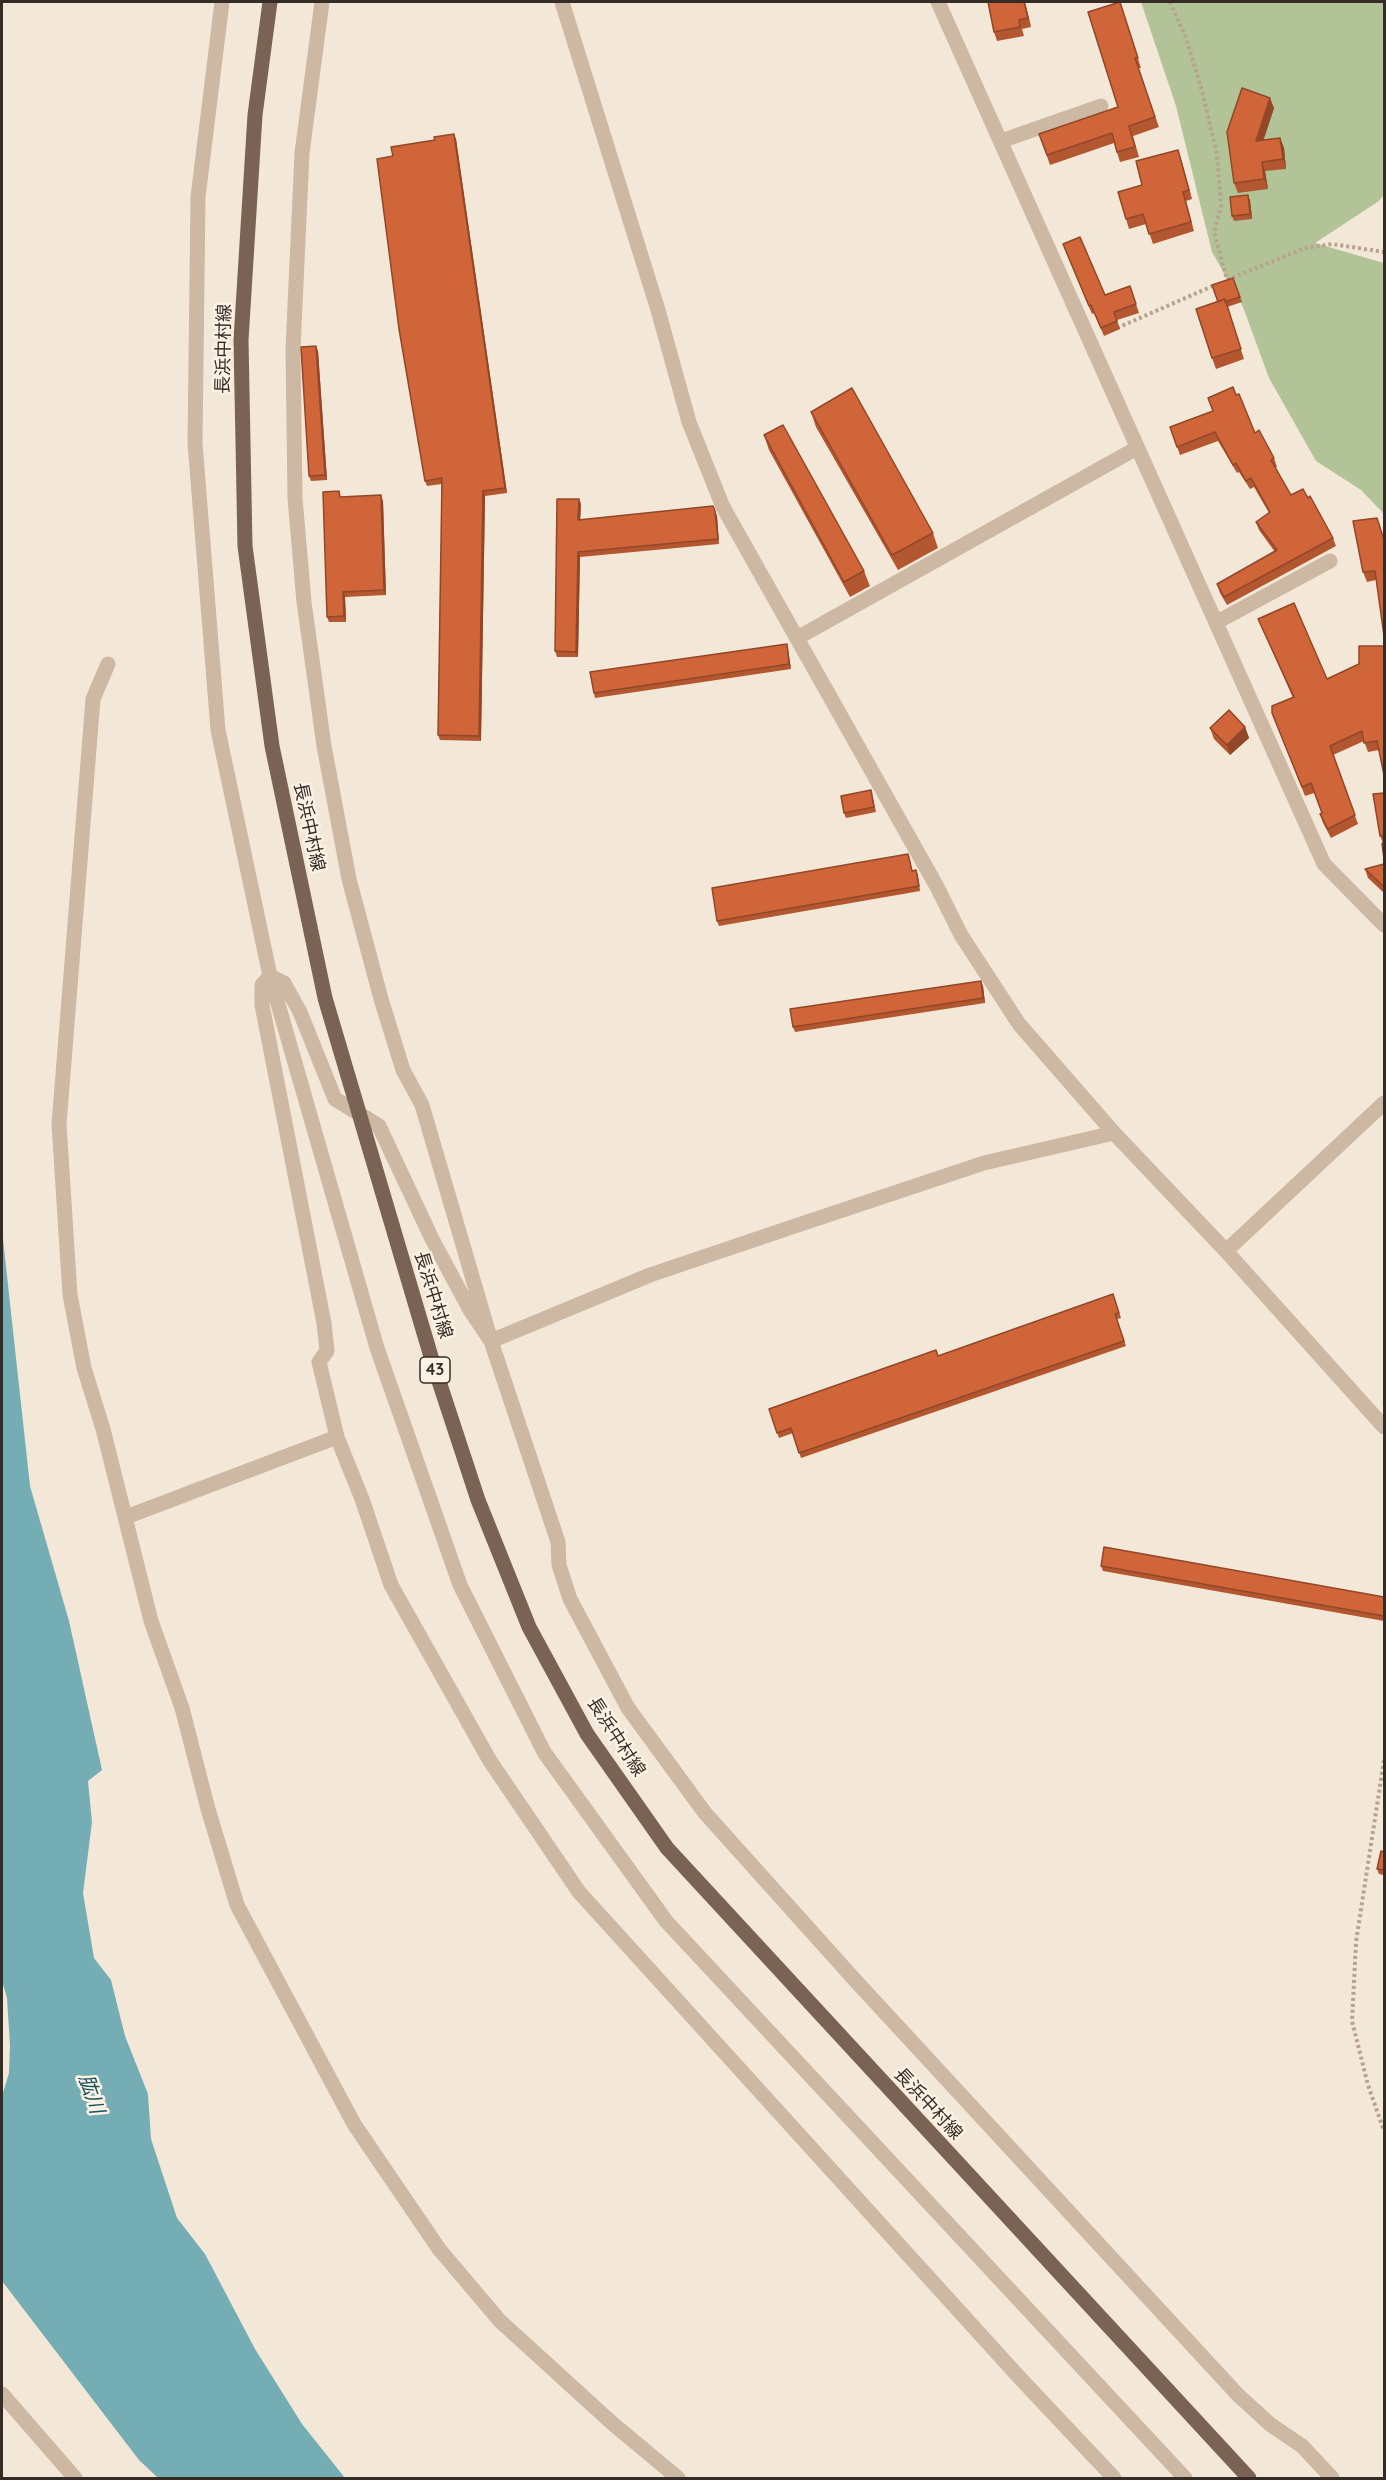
<!DOCTYPE html>
<html>
<head>
<meta charset="utf-8">
<style>
	body { margin:0 }
	#map { position:relative; width:1386px; height:2480px; overflow:hidden; background:#f3e8d8; font-family:Quicksand,sans-serif }
	canvas { display:block }
	.frame { position:absolute; inset:0; border:3px solid #362c26; pointer-events:none }
</style>
</head>
<body>
<div id="map">
<canvas width="1386" height="2480"></canvas>
<div class="frame"></div>
</div>
<script>
const context = document.querySelector('canvas').getContext('2d');
context.lineJoin = 'round';
function paint(path, color) {
  context.fillStyle = color;
  context.fill(path, 'evenodd');
}
function poly(rows) {
  const path = new Path2D();
  for (const r of rows) {
    path.moveTo(r[0], r[1]);
    for (let i = 2; i < r.length; i += 2) path.lineTo(r[i], r[i + 1]);
  }
  return path;
}
function trace(path, color, width, dash) {
  context.strokeStyle = color;
  context.lineWidth = width;
  context.lineCap = dash ? 'butt' : 'round';
  context.setLineDash(dash || []);
  context.stroke(path);
}
function write(font, color, halo, rows, align = 'center') {
  context.font = font + ' Quicksand,"Noto Sans JP",sans-serif';
  context.lineWidth = 5;
  context.setLineDash([]);
  context.textBaseline = 'middle';
  context.strokeStyle = halo;
  context.fillStyle = color;
  for (const [text, x, y, turn = 0] of rows) {
    context.save();
    context.translate(x, y);
    context.rotate((+turn || 0) * Math.PI / 180);
    context.textAlign = isNaN(turn) ? turn : align;
    if (halo) context.strokeText(text, 0, 0);
    context.fillText(text, 0, 0);
    context.restore();
  }
}
paint(poly([
	[1141,2,1384,2,1384,195,1379,201,1315,243,1384,263,1384,514,1361,490,1316,461,1269,378,1243,307,1212,252,1176,106]
]), '#b2c397');
paint(poly([
	[2,1230,30,1486,69,1621,102,1770,88,1781,92,1822,83,1893,94,1958,111,1980,125,2036,148,2094,151,2139,177,2218,205,2254,255,2349,302,2424,345,2478,158,2478,139,2460,2,2281,2,2096,9,2073,10,2045,7,1998,2,1981]
]), '#74adb3');
trace(poly([
	[1170,2,1186,38,1202,91,1217,155,1221,206,1214,232,1227,280],
	[1227,280,1305,248,1332,244,1384,252],
	[1117,328,1215,285],
	[1384,1760,1356,1942,1352,2021,1368,2085,1384,2131]
]), '#b8a28d', 4, [3, 3]);
trace(poly([
	[222,2,198,197,195,443,218,730,270,976,377,1348,460,1585,544,1752,666,1921,1185,2478],
	[322,2,302,153,293,349,295,498,304,602,324,746,349,879,381,999,403,1070,422,1105,491,1341,558,1542,559,1565,570,1599,628,1708,705,1813,854,1979,1238,2395,1271,2425,1302,2446,1332,2478],
	[562,2,658,310,689,422,723,507,936,885,961,935,1019,1024,1114,1133,1226,1251,1384,1427],
	[938,2,1324,864,1384,925],
	[1001,141,1101,106],
	[1217,622,1330,561],
	[797,638,1137,448],
	[108,664,93,699,59,1124,70,1295,84,1368,103,1429,151,1621,182,1708,208,1809,237,1905,354,2124,439,2249,500,2321,612,2423,678,2478],
	[1114,1133,984,1163,792,1227,650,1275,491,1341,470,1310,432,1239,379,1126,335,1099,300,1012,284,983,270,976,262,985,262,1005,324,1323,327,1351,319,1362,337,1437,362,1499,391,1585,490,1761,579,1892,1018,2376,1114,2478],
	[1226,1251,1384,1103],
	[126,1517,337,1437],
	[2,2394,75,2478]
]), '#ccb8a3', 15);
trace(poly([
	[270,2,255,115,241,340,245,546,272,746,325,998,432,1360,478,1500,529,1627,587,1734,667,1848,1249,2478]
]), '#7a6355', 15);
paint(poly([
	[1025,2,1031,27,1022,29,1024,36,997,41,994,32],
	[1120,2,1141,68,1138,68,1159,127,1133,136,1139,157,1120,162,1114,143,1050,165,1039,134,1118,107],
	[1274,108,1263,140,1280,138,1284,148,1286,169,1265,171,1268,189,1238,193,1234,183],
	[456,139,507,493,485,496,481,741,440,740,438,735,442,484,427,486,425,481],
	[1178,150,1192,199,1186,201,1194,231,1153,244,1146,224,1129,229,1126,219,1142,185],
	[1250,200,1252,219,1234,221,1232,216],
	[1066,252,1105,295,1130,286,1139,313,1117,320,1120,329,1104,336,1094,313,1092,314],
	[1233,278,1242,302,1227,307,1244,359,1216,369,1212,358,1218,302],
	[318,351,327,480,311,481,309,476],
	[811,412,933,533,938,548,898,570,816,427],
	[1170,427,1255,433,1274,458,1277,467,1275,468,1291,495,1308,498,1333,538,1336,546,1227,605,1220,593,1217,584,1275,552,1259,530,1256,522,1269,513,1254,487,1250,489,1239,472,1237,473,1218,441,1180,455],
	[764,435,864,571,870,586,850,597,769,450],
	[341,496,341,497,383,501,386,595,345,597,346,622,329,622,327,617],
	[581,504,580,520,715,511,717,516,719,544,580,557,578,657,557,657,555,651],
	[1384,539,1376,580,1367,582,1363,572],
	[1258,619,1327,679,1359,664,1379,750,1368,752,1364,741,1333,755,1358,824,1331,838,1323,823,1320,814,1322,813,1314,793,1305,796,1272,713,1293,698],
	[787,644,788,649,791,669,595,698,594,693],
	[1245,727,1249,738,1230,755,1214,739,1210,728],
	[871,790,876,812,846,818,844,813],
	[1384,793,1384,859,1383,843,1380,836],
	[910,859,912,871,916,870,918,875,920,891,719,926,717,921],
	[1384,864,1384,893,1368,878,1365,869],
	[983,986,985,1003,795,1032,793,1027],
	[1113,1294,1121,1318,1117,1319,1126,1346,801,1458,793,1433,779,1438,769,1409,938,1356],
	[1101,1566,1384,1597,1384,1621,1103,1571],
	[1384,1852,1384,1875,1379,1874,1377,1869]
]), '#b35731');
paint(poly([
	[1024,2,1025,2,1031,27,1028,18],
	[1270,98,1274,108,1260,151,1256,141],
	[454,134,456,139,507,493,505,488],
	[1280,138,1284,148,1286,169,1283,159],
	[1178,150,1181,159,1192,199,1189,190],
	[1262,162,1265,171,1268,189,1264,179],
	[1248,195,1250,200,1252,219,1250,214],
	[316,346,318,351,327,480,325,475],
	[483,491,485,496,481,741,479,736],
	[381,495,383,501,386,595,384,590],
	[579,499,581,504,580,525,578,520],
	[715,511,717,516,719,544,718,539],
	[578,552,580,557,578,657,576,652],
	[343,592,345,597,346,622,344,616],
	[787,644,788,649,791,669,789,664],
	[1245,727,1249,738,1230,755,1227,745],
	[981,981,983,986,985,1003,983,998]
]), '#924728');
const building = poly([
	[988,2,1024,2,1028,18,1019,20,1020,27,994,32,988,2],
	[1120,2,1138,58,1135,58,1155,117,1129,126,1135,147,1117,152,1112,133,1047,155,1039,134,1118,107,1088,12,1120,2],
	[1242,88,1270,98,1256,141,1280,138,1283,159,1262,162,1264,179,1234,183,1227,132,1242,88],
	[454,134,505,488,483,491,479,736,438,735,442,478,425,481,399,329,377,159,393,156,391,147,435,140,434,137,454,134],
	[1178,150,1189,190,1183,192,1191,222,1149,234,1143,214,1126,219,1118,192,1142,185,1136,161,1178,150],
	[1248,195,1250,214,1232,216,1230,197,1248,195],
	[1080,237,1105,295,1130,286,1136,304,1114,312,1117,321,1101,328,1091,305,1089,306,1063,244,1080,237],
	[1233,278,1240,297,1225,302,1225,299,1218,302,1212,285,1233,278],
	[1225,299,1241,349,1212,358,1196,309,1225,299],
	[316,346,325,475,309,476,301,347,316,346],
	[1233,387,1236,395,1239,394,1255,433,1259,430,1274,458,1271,460,1291,495,1303,489,1308,498,1310,496,1333,538,1224,597,1217,584,1277,550,1256,522,1270,512,1251,478,1246,481,1236,463,1233,465,1215,432,1177,447,1170,427,1213,411,1208,398,1233,387],
	[852,388,933,533,892,555,811,412,852,388],
	[783,425,864,571,844,582,764,435,783,425],
	[339,491,340,497,381,495,384,590,343,592,344,616,327,617,323,492,339,491],
	[557,499,579,499,578,520,713,506,715,511,718,539,578,552,576,652,555,651,557,499],
	[1377,518,1384,540,1384,636,1375,571,1363,572,1353,521,1377,518],
	[1294,603,1327,679,1359,664,1359,646,1384,646,1384,775,1377,741,1364,743,1362,731,1330,746,1355,815,1328,829,1320,814,1322,813,1311,783,1302,787,1272,713,1272,706,1294,697,1258,619,1294,603],
	[787,644,789,664,594,693,590,672,787,644],
	[1229,710,1245,727,1227,745,1210,728,1229,710],
	[871,790,874,807,844,813,841,796,871,790],
	[1384,793,1384,835,1380,836,1373,794,1384,793],
	[1384,841,1384,859,1382,844,1384,841],
	[908,854,912,871,916,870,919,886,717,921,712,888,908,854],
	[1384,864,1384,887,1365,869,1384,864],
	[981,981,983,998,793,1027,790,1009,981,981],
	[1113,1294,1119,1313,1115,1314,1124,1341,799,1453,791,1428,777,1433,769,1409,936,1350,938,1356,1113,1294],
	[1104,1547,1384,1597,1384,1616,1101,1566,1104,1547],
	[1381,1851,1384,1852,1384,1870,1377,1869,1381,1851]
]);
paint(building, '#d06539');
trace(building, '#924728', 1.5);
for (const [x, y, w] of [
	[435,1370,30]
]) {
  const box = new Path2D();
  box.roundRect(x - w / 2, y - 13, w, 26, 4.5);
  context.fillStyle = '#fbf2e4';
  context.fill(box);
  trace(box, '#362c26', 1.5);
}
write('bold 16px', '#362c26', null, [
	["43",435,1370]
]);
write('18px', '#362c26', '#fbf2e4', [
	["長浜中村線",224,349,-89],
	["長浜中村線",309,827,78],
	["長浜中村線",433,1295,73],
	["長浜中村線",616,1737,57],
	["長浜中村線",928,2104,47]
]);
write('italic 20px', '#18545b', '#fbf2e4', [
	["肱川",91,2094,71]
]);
</script>
</body>
</html>
